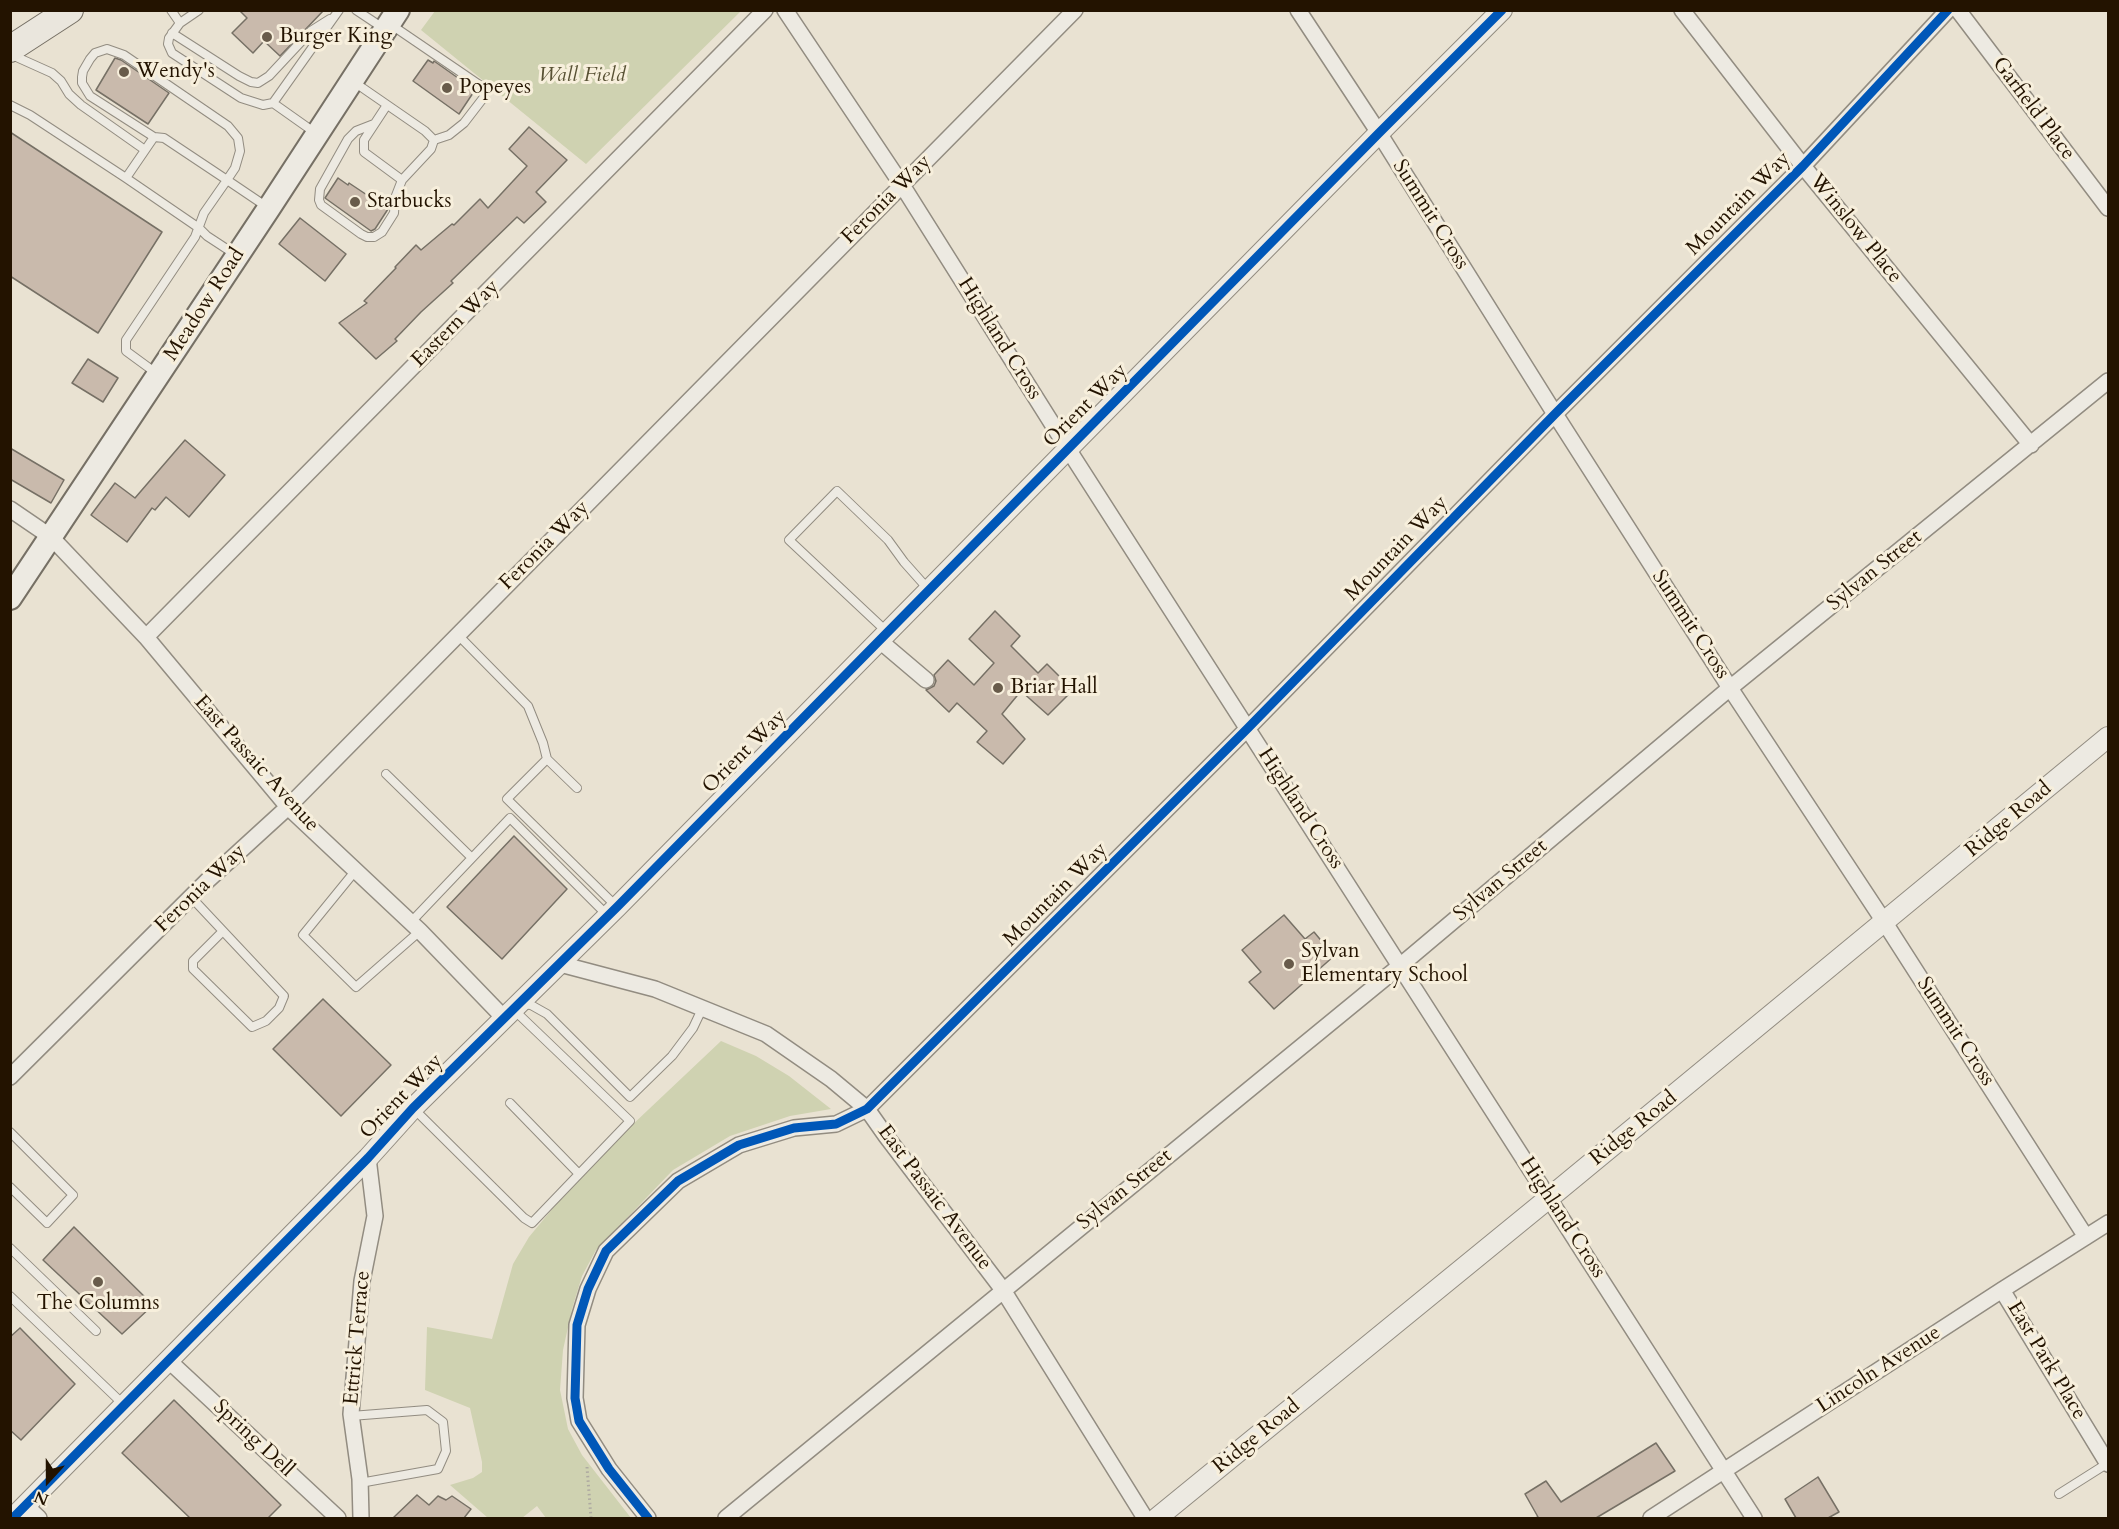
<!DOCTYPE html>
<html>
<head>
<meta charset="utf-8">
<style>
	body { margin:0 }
	#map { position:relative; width:2119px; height:1529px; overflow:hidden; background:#e9e2d2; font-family:Cardo,serif }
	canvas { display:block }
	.frame { position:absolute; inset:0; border:12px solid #231300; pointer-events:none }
	.north { position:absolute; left:18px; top:1451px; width:60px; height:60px; -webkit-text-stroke:4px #f7efdc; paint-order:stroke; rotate:201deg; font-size:16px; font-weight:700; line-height:24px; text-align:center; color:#231300 }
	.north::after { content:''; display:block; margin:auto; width:21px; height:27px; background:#231300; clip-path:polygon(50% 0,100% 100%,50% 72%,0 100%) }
</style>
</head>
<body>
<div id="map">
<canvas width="2119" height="1529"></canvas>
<div class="frame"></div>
<div class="north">N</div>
</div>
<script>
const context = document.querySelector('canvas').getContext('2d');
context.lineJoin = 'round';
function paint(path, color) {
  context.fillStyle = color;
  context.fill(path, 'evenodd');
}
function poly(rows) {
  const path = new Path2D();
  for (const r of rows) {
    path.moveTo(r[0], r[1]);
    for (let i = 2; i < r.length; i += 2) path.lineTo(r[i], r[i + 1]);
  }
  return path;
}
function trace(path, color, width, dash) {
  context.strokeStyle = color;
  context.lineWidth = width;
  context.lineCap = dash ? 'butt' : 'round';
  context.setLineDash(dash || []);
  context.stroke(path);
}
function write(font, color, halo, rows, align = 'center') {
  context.font = font + ' Cardo,serif';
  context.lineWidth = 6;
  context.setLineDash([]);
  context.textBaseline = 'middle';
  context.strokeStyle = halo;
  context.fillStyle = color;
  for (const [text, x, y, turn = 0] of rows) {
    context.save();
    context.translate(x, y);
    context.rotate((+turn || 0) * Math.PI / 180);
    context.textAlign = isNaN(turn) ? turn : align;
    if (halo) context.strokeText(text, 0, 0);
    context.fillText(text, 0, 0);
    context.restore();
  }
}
paint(poly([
	[435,11,435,10,741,11,586,164,421,30],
	[721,1041,756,1056,789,1076,831,1109,790,1116,730,1136,673,1170,596,1250,582,1276,572,1309,563,1350,560,1390,568,1429,582,1455,631,1518,546,1518,537,1506,522,1518,488,1518,450,1485,473,1478,482,1472,482,1462,470,1408,425,1390,427,1327,492,1339,513,1264,529,1237,563,1196,612,1144]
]), '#cfd2b1');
const building = poly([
	[239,10,324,10,280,56,264,41,253,53,232,33,247,18,239,10],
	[115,58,121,60,169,93,148,124,96,90,115,58],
	[428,60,433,63,434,61,475,90,459,114,413,81,428,60],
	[529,127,567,160,536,192,546,202,524,223,517,217,451,281,453,283,421,312,395,339,397,341,376,359,339,323,367,303,364,301,396,268,395,267,416,245,421,250,452,224,454,225,480,199,488,208,527,166,509,149,529,127],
	[10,132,162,232,98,333,10,276,10,132],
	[338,178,348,185,349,183,388,209,375,229,371,231,325,198,338,178],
	[300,218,346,254,325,281,279,244,300,218],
	[88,359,118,378,103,402,72,383,88,359],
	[185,440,225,475,189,517,166,497,155,510,152,508,127,542,91,515,115,483,135,498,185,440],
	[10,448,64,480,51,503,10,479,10,448],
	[995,611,1020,636,1011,646,1038,673,1047,664,1073,690,1048,715,1021,691,1002,714,1025,739,1003,764,977,742,987,731,957,703,949,712,926,690,934,686,936,681,934,675,948,660,974,685,994,663,969,639,995,611],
	[514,836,567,889,502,959,447,907,514,836],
	[1284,915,1305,939,1314,932,1334,956,1274,1009,1249,982,1261,972,1242,950,1284,915],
	[323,999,391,1065,341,1116,273,1049,323,999],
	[74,1227,153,1305,122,1334,43,1260,74,1227],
	[20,1328,75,1384,21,1440,10,1430,10,1337,20,1328],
	[174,1400,281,1505,268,1518,190,1518,122,1453,174,1400],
	[1656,1443,1675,1471,1596,1518,1535,1518,1538,1517,1525,1494,1546,1481,1561,1502,1656,1443],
	[1818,1477,1839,1512,1828,1518,1796,1518,1785,1499,1818,1477],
	[417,1495,429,1505,438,1496,446,1500,452,1496,471,1509,464,1518,393,1518,417,1495]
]);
paint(building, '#c9baac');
trace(building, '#767065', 1.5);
const service = poly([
	[171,10,180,23,169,38,168,44,172,53,241,98,263,105,273,103,339,10],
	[356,10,383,28],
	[180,23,199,10],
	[390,24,481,86,484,89,484,97,464,123,449,135,434,140],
	[172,33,239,76,251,82,258,83,269,76,311,31,330,19],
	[12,55,52,73,61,81,69,94,81,105,145,150],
	[354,82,425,131,434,140,431,149,402,180,364,152,364,140,387,105],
	[273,103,314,132],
	[10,105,30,115,126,178,199,228,207,236,236,255],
	[374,124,356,131,348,139,320,189,319,200,321,205,361,234,367,237,374,237,382,232,394,213,395,198,402,180],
	[126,178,154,137],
	[156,373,126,351,126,340,195,237,204,213,227,180,235,168,240,151,238,138,228,126,124,55,107,49,95,53,90,59,83,71,82,77,82,83,90,96,154,137,164,138,227,180,267,207],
	[886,631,789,540,837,491,888,540,904,562,928,589],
	[458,635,528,706,543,743,547,759,507,799,616,906],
	[547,759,577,788],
	[386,774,472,858],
	[356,870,303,935,356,987,420,931],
	[191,897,284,996,279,1008,266,1021,252,1027,193,969,193,961,223,931],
	[411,922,510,818,607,915],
	[522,1004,531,1005,547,1014,630,1097,672,1056,693,1028,702,1009],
	[510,1103,579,1174],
	[414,1109,524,1218,532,1223,630,1121,513,1009],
	[10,1132,73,1195,47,1223,10,1187],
	[10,1248,96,1331],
	[10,1296,123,1404],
	[351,1416,427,1410,443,1422,446,1451,438,1469,360,1483],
	[2059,1494,2108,1463]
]);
const minor = poly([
	[785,10,902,185,1068,449,1754,1518],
	[1298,10,1379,133,1555,414,1730,688,1885,923,2086,1237],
	[1682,10,1803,166,2031,445],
	[1958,10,2108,208],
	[10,509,51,537,146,637,288,807,420,931,505,1019],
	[146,637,765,10],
	[880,641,926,680],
	[560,964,655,989,766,1034,831,1079,867,1109,886,1136,1003,1290,1145,1518],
	[10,1077,207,881,288,807,1075,10],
	[2002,1290,2108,1464],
	[168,1360,338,1518],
	[26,1506,39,1518],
	[361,1518,360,1479,351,1414,362,1281,375,1216,368,1158],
	[648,1518,609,1469,579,1421,575,1398,577,1325,588,1289,606,1251,678,1181,739,1145,794,1128,836,1124,867,1109,1248,728,1555,414,1803,166,1948,10],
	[726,1518,1401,965,1730,688,2108,381],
	[1651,1518,2002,1290,2108,1223]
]);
const tertiary = poly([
	[13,1518,368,1158,413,1108,617,907,1379,133,1502,10],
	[1157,1518,1549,1198,2108,737]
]);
const secondary = poly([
	[10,598,269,208,398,10]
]);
const trunk = poly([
	[10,49,70,10]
]);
trace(service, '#928c81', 10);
trace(minor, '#928c81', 18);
trace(tertiary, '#928c81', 22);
trace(secondary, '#767065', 26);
trace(trunk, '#767065', 28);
trace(poly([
	[587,1467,591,1518]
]), '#aeaaa1', 3, [1.5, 3]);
trace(service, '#edeae2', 8);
trace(minor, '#edeae2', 15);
trace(tertiary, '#edeae2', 20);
trace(secondary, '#edeae2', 22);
trace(trunk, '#eae6dd', 26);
trace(poly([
	[13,1518,368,1158,413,1108,617,907,1379,133,1502,10],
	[648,1518,609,1469,579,1421,575,1398,577,1325,588,1289,606,1251,678,1181,739,1145,794,1128,836,1124,867,1109,1248,728,1555,414,1803,166,1948,10]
]), '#0057b8', 9);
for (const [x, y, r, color] of [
	[267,37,6,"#685b4a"],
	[124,72,6,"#685b4a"],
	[447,88,6,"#685b4a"],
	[355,202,6,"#685b4a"],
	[998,688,6,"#685b4a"],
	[1289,964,6,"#685b4a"],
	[98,1282,6,"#685b4a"]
]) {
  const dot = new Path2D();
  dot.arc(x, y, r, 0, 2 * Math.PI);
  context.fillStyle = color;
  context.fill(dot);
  trace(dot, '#f7efdc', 2);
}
write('21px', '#231300', '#f7efdc', [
	["Burger King",279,37],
	["Wendy's",136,72],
	["Popeyes",459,88],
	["Starbucks",367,202],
	["Briar Hall",1010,688],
	["Sylvan",1301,952],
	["Elementary School",1301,976],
	["The Columns",98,1304,"center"]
], 'left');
write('italic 21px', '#585134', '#f7efdc', [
	["Wall Field",582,76]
]);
write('21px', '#231300', '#f7efdc', [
	["Garfield Place",2033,109,53],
	["Feronia Way",887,200,-45],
	["Mountain Way",1739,204,-45],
	["Summit Cross",1430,215,58],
	["Winslow Place",1855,229,51],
	["Meadow Road",205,305,-57],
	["Eastern Way",456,324,-45],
	["Highland Cross",999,339,58],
	["Orient Way",1086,406,-45],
	["Feronia Way",545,546,-45],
	["Mountain Way",1397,549,-46],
	["Sylvan Street",1875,571,-39],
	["Summit Cross",1690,625,57],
	["Orient Way",745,752,-45],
	["East Passaic Avenue",256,764,48],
	["Highland Cross",1300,809,57],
	["Ridge Road",2009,820,-40],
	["Sylvan Street",1501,881,-40],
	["Feronia Way",201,889,-44],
	["Mountain Way",1056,895,-45],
	["Summit Cross",1955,1032,57],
	["Orient Way",402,1097,-46],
	["Ridge Road",1634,1129,-39],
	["Sylvan Street",1125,1190,-39],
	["East Passaic Avenue",934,1198,53],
	["Highland Cross",1562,1218,57],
	["Ettrick Terrace",358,1338,-85],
	["East Park Place",2046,1361,59],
	["Lincoln Avenue",1879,1370,-33],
	["Ridge Road",1257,1437,-39],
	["Spring Dell",253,1439,43]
]);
</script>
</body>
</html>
